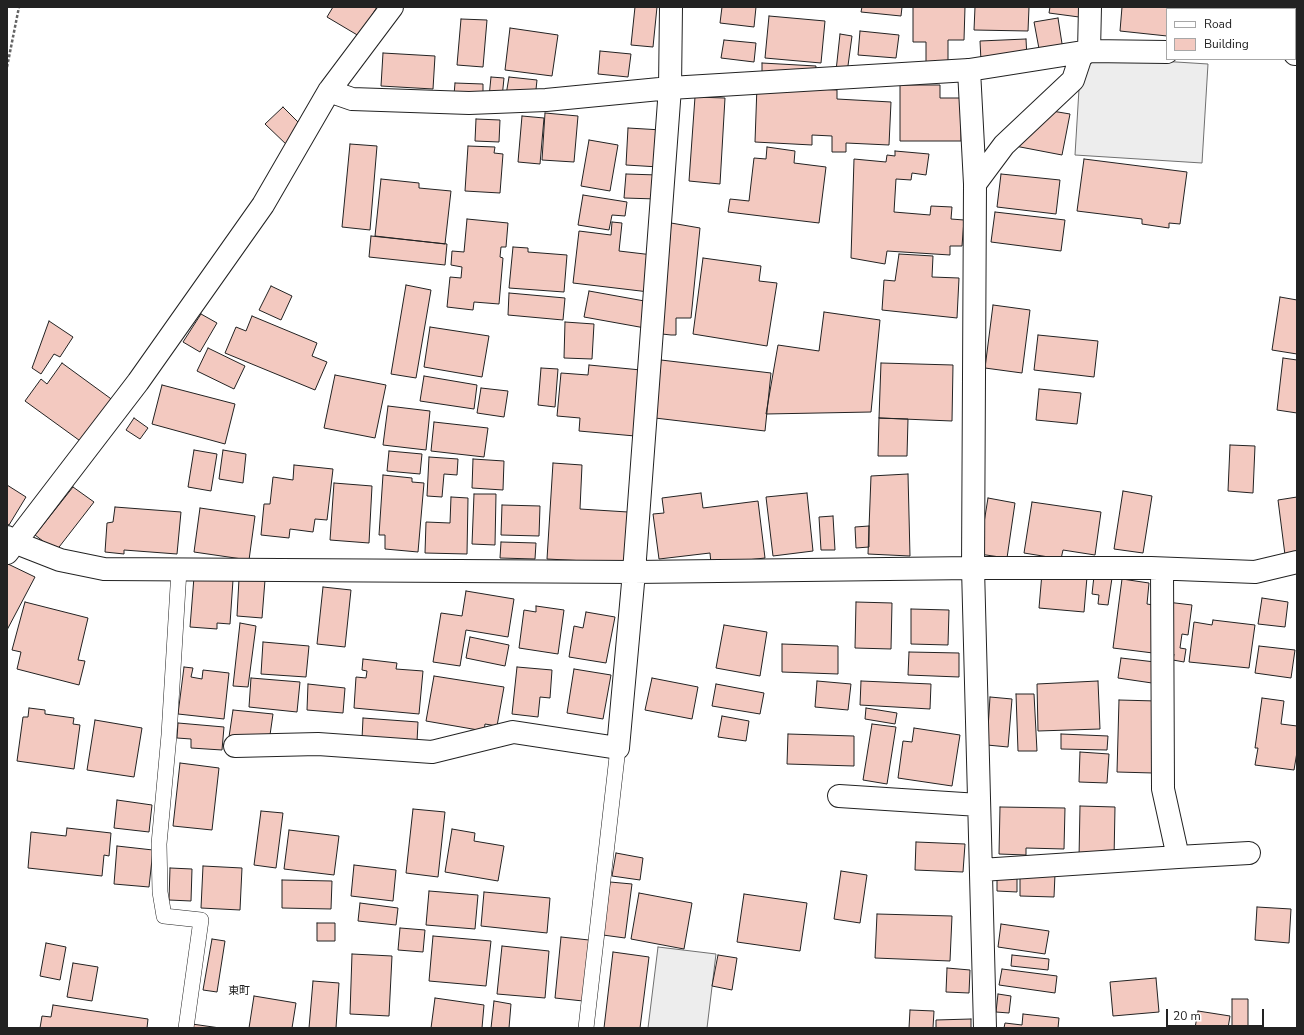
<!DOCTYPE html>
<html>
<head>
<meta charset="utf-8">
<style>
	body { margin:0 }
	#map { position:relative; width:1304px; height:1035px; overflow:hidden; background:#fff; font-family:"Nunito Sans",sans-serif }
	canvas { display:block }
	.frame { position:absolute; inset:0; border:8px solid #222; pointer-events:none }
	.legend { position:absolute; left:1166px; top:8px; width:130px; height:52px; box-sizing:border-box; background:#fff; border:1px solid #a7a7a7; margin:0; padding:5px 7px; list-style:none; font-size:12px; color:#222 }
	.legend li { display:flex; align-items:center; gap:8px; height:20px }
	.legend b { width:20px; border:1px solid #a7a7a7 }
	.scale { position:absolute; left:1166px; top:1009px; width:98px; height:18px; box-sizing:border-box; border:2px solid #222; border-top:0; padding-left:5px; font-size:12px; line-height:14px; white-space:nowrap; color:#222; -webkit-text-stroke:3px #fff; paint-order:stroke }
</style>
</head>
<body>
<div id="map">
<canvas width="1304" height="1035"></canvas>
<div class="frame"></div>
<ul class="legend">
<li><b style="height:5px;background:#fff"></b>Road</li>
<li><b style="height:11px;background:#f3c9c0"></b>Building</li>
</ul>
<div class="scale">20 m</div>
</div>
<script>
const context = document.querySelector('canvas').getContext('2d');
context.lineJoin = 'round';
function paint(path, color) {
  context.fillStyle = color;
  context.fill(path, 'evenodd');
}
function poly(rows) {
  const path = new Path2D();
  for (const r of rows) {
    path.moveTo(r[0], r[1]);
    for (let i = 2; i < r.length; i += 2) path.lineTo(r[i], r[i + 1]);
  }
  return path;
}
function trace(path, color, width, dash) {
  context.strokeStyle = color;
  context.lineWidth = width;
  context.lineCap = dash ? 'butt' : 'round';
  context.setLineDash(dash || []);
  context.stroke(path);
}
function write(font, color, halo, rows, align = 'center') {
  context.font = font + ' "Nunito Sans","Noto Sans JP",sans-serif';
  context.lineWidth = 3;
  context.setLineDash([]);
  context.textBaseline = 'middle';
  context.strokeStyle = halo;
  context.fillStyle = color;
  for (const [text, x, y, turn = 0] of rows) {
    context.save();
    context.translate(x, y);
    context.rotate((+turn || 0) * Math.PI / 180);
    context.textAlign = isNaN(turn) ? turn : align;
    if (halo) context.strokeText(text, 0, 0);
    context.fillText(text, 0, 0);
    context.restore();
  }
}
const parking = poly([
	[1081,56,1208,64,1202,163,1075,155,1081,56],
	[658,947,716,954,707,1028,648,1028,658,947]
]);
paint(parking, '#ededed');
trace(parking, '#6f6f6f', 1);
const building = poly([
	[333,7,377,7,359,36,327,17,333,7],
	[635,7,657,7,653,47,631,45,635,7],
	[722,7,756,7,754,27,720,23,722,7],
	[862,7,902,7,901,16,861,12,862,7],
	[913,7,965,7,964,40,948,40,948,68,926,67,926,42,913,42,913,7],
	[975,7,1029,7,1028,31,974,30,975,7],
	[1050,7,1080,7,1079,17,1049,13,1050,7],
	[1122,7,1187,7,1187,9,1167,9,1167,36,1120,31,1122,7],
	[1232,7,1267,7,1267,9,1232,9,1232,7],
	[1272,7,1297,7,1297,20,1295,20,1295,9,1272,9,1272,7],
	[769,16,825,21,821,63,765,58,769,16],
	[1058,18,1063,50,1040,54,1034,22,1058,18],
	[461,19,487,20,483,67,457,65,461,19],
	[510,28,558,35,552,76,505,70,510,28],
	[860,31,899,35,896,58,858,55,860,31],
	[840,34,852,36,847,73,836,71,840,34],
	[1026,39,1027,58,981,61,980,41,1026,39],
	[724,40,756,43,754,62,721,58,724,40],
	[600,51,631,54,628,77,598,74,600,51],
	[383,53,435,56,433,89,381,86,383,53],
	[762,63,816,66,815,78,762,76,762,63],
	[491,77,504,78,502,98,489,97,491,77],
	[509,77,537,80,535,99,506,95,509,77],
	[455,83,483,84,483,97,454,95,455,83],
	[900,85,940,85,940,98,961,98,961,141,900,141,900,85],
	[757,86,837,90,837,99,891,102,889,145,846,143,846,152,832,152,832,136,812,135,812,145,755,142,757,86],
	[695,97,725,98,720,184,689,181,695,97],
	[283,107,305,129,288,146,265,124,283,107],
	[1046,110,1070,114,1062,155,1015,146,1046,110],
	[545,113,578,116,574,162,542,160,545,113],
	[522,116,544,118,540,164,518,162,522,116],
	[476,119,500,120,499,142,475,141,476,119],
	[628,128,662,130,659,167,626,165,628,128],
	[589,140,618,145,610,191,581,186,589,140],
	[350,144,377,146,370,230,342,227,350,144],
	[468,146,495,147,494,153,503,154,500,193,465,191,468,146],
	[767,147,795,151,794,163,826,167,819,223,728,212,730,199,749,201,754,158,766,159,767,147],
	[895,151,929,154,926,175,912,173,911,180,896,179,894,212,930,215,931,206,952,207,951,219,964,220,962,246,950,246,950,255,887,251,885,264,851,258,854,159,886,162,887,155,895,156,895,151],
	[1084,159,1187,172,1180,224,1169,223,1169,228,1142,224,1142,219,1077,211,1084,159],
	[626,174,658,175,657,199,624,198,626,174],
	[1001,174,1060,180,1056,214,997,207,1001,174],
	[381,179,419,183,419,188,451,191,445,244,375,236,381,179],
	[583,195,627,202,625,216,612,215,609,230,578,225,583,195],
	[995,212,1065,220,1061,251,991,242,995,212],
	[467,219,508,223,506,247,501,247,500,257,503,258,499,304,474,302,473,310,447,307,450,277,461,278,462,267,451,265,452,251,464,252,467,219],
	[612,222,622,223,619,251,653,255,649,292,573,283,579,231,611,235,612,222],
	[671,223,700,228,691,318,676,318,676,335,671,335,662,334,671,223],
	[371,236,447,244,445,265,369,257,371,236],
	[513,247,528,248,528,252,567,255,564,292,509,288,513,247],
	[899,254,933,256,932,277,959,278,957,318,882,310,884,280,895,281,899,254],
	[703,258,761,266,759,281,777,283,767,346,693,334,703,258],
	[406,285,431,290,416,378,391,374,406,285],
	[271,286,292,296,281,320,259,310,271,286],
	[589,291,650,302,645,328,584,317,589,291],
	[509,293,565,298,563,320,508,315,509,293],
	[1280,297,1297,300,1297,354,1272,350,1280,297],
	[993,305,1030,310,1022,373,985,368,993,305],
	[824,312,880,320,871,412,766,414,778,345,819,351,824,312],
	[201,314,217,323,200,352,183,342,201,314],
	[252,316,317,343,312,356,327,362,315,390,225,353,236,327,246,331,252,316],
	[49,321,73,337,60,357,54,354,41,374,32,368,49,321],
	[565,322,594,324,592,359,564,358,565,322],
	[430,327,489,336,482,377,424,367,430,327],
	[1038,335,1098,341,1094,377,1034,370,1038,335],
	[208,348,245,366,234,389,197,371,208,348],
	[1283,358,1297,360,1297,413,1277,410,1283,358],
	[661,360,771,373,765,431,655,418,661,360],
	[62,363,114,401,83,443,25,401,41,379,47,384,62,363],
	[881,363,953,365,952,421,879,418,881,363],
	[589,365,641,370,635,436,579,431,580,418,557,416,561,373,588,375,589,365],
	[541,368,558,369,555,407,538,405,541,368],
	[335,375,386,385,375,438,324,428,335,375],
	[424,376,477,385,474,409,420,401,424,376],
	[162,385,235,404,225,444,152,424,162,385],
	[481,388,508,391,504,417,477,413,481,388],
	[1039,389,1081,393,1077,424,1036,420,1039,389],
	[388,406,430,411,426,450,383,445,388,406],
	[134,418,148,428,140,439,126,430,134,418],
	[879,418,908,419,907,456,878,456,879,418],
	[434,422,488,428,484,457,431,451,434,422],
	[1230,445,1255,446,1253,493,1228,491,1230,445],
	[194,450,217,454,211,491,188,487,194,450],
	[223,450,246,454,243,483,219,479,223,450],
	[389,451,422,454,420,474,387,471,389,451],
	[429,457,458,459,457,475,444,474,442,497,427,496,429,457],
	[473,459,504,461,503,490,472,488,473,459],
	[553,463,582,465,580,509,628,512,625,563,547,559,553,463],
	[294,465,333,469,327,520,315,519,313,532,290,529,289,538,261,535,264,504,270,504,273,477,293,480,294,465],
	[908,474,910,556,868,554,871,476,908,474],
	[383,475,412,478,412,482,424,483,418,552,385,549,385,535,379,535,383,475],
	[334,483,372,486,369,543,330,540,334,483],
	[7,485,26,497,9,525,7,524,7,485],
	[73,487,94,502,56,551,35,535,73,487],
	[1123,491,1152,496,1143,553,1114,549,1123,491],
	[701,493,703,508,758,501,765,558,711,564,710,553,659,559,653,514,664,513,662,498,701,493],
	[807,493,813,551,773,556,766,497,807,493],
	[474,494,496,494,495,545,472,544,474,494],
	[451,497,468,498,467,554,425,553,426,522,450,523,451,497],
	[1297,497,1297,554,1285,555,1278,500,1297,497],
	[988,498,1015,503,1007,558,979,554,988,498],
	[1032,502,1101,512,1095,555,1063,550,1061,559,1024,553,1032,502],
	[502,505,540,506,539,536,501,535,502,505],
	[115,507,181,512,177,554,124,550,124,554,105,552,107,523,113,522,115,507],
	[200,508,255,516,249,560,194,552,200,508],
	[833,516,835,550,821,550,819,517,833,516],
	[869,526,869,547,856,548,855,527,869,526],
	[501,542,536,543,535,559,500,558,501,542],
	[8,564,35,577,7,630,7,565,8,564],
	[1042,573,1087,577,1084,612,1039,608,1042,573],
	[1094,576,1112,578,1108,605,1098,604,1099,595,1092,594,1094,576],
	[194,577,233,580,230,624,217,623,217,629,190,627,194,577],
	[239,579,265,580,262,618,237,616,239,579],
	[1122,579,1149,583,1147,604,1159,606,1153,653,1113,648,1122,579],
	[323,587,351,590,345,647,317,644,323,587],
	[466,591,514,599,508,637,466,630,460,666,433,662,441,613,462,616,466,591],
	[1262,598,1288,602,1285,627,1258,624,1262,598],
	[25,602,88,618,78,660,85,661,79,685,17,669,21,652,12,650,25,602],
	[856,602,892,603,891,649,855,648,856,602],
	[1167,602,1192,605,1188,635,1182,634,1180,648,1186,649,1184,662,1173,660,1174,654,1165,653,1167,602],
	[536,606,564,610,558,654,519,648,524,610,536,612,536,606],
	[911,609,949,610,948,645,911,644,911,609],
	[586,612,615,617,606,663,569,657,574,626,583,628,586,612],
	[1213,620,1255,625,1249,668,1189,662,1194,622,1212,625,1213,620],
	[240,623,256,626,248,687,233,686,240,623],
	[724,625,767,632,760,676,716,668,724,625],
	[470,637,509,645,505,666,466,658,470,637],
	[263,642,309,646,306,677,261,674,263,642],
	[782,644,838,646,838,674,782,672,782,644],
	[1259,646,1295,650,1291,678,1255,673,1259,646],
	[909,652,959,653,959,677,908,675,909,652],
	[1121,658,1155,662,1152,683,1118,678,1121,658],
	[363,659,397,663,396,669,423,671,419,714,354,708,356,677,366,678,367,671,362,670,363,659],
	[184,667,193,668,191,677,202,679,203,670,229,673,224,719,178,714,184,667],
	[517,667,552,670,550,698,540,697,538,717,512,714,517,667],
	[574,669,611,675,603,719,567,713,574,669],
	[434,676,504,687,497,726,485,724,484,731,426,721,434,676],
	[251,678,300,682,297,712,249,707,251,678],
	[652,678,698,687,692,719,645,710,652,678],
	[817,681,851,684,848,710,815,707,817,681],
	[861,681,931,684,930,709,860,705,861,681],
	[1098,681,1100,729,1038,731,1037,684,1098,681],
	[308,684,345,688,343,713,307,710,308,684],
	[716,684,764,693,760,714,712,706,716,684],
	[1016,694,1034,694,1037,751,1018,751,1016,694],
	[990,697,1012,699,1008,747,987,745,990,697],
	[1262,698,1284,701,1281,724,1297,726,1297,752,1294,770,1255,765,1258,748,1255,748,1262,698],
	[1119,700,1156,701,1153,773,1117,772,1119,700],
	[29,708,45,710,45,714,74,718,73,724,80,725,74,769,17,761,23,717,28,717,29,708],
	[866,708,897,713,895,724,865,719,866,708],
	[233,710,273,714,269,742,229,737,233,710],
	[722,716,749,721,746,741,718,737,722,716],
	[363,718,418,722,417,742,362,739,363,718],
	[95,720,142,728,134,777,87,770,95,720],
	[178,723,224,727,222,750,191,748,191,739,177,738,178,723],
	[872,724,896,727,887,784,863,780,872,724],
	[914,728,960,735,952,786,898,778,903,741,912,742,914,728],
	[788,734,854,736,854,766,787,764,788,734],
	[1061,734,1108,736,1107,750,1061,749,1061,734],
	[1080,752,1109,754,1107,783,1079,782,1080,752],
	[180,763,219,768,212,830,173,826,180,763],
	[117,800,152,805,149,832,114,828,117,800],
	[1080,806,1115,807,1114,859,1079,858,1080,806],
	[1000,807,1065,808,1064,849,1026,848,1026,855,999,854,1000,807],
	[413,809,445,812,438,877,406,873,413,809],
	[261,811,283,813,276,868,254,865,261,811],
	[67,828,111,833,109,856,104,855,102,876,28,868,31,832,66,836,67,828],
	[452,829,475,833,474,841,504,846,498,881,445,872,452,829],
	[289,830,339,836,334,875,284,869,289,830],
	[916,842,965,844,963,872,915,870,916,842],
	[117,846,153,850,149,887,114,884,117,846],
	[616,853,643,858,640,880,612,876,616,853],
	[354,865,396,870,393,901,351,896,354,865],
	[203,866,242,868,240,910,201,908,203,866],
	[170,868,192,869,191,901,169,900,170,868],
	[841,871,867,875,860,923,834,919,841,871],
	[997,873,1017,873,1017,892,997,891,997,873],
	[1020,873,1055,874,1054,897,1020,896,1020,873],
	[282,880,332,881,331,909,282,908,282,880],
	[610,882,632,884,625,938,603,935,610,882],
	[429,891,478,895,475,929,426,925,429,891],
	[484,892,550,898,547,933,481,926,484,892],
	[639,893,692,903,684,949,631,939,639,893],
	[744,894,807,903,800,951,737,942,744,894],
	[360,903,398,908,396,925,358,921,360,903],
	[1257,907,1291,909,1289,943,1255,940,1257,907],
	[877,914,952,916,950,961,875,958,877,914],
	[317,923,335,923,335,941,317,941,317,923],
	[1001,924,1049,931,1045,954,998,947,1001,924],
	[400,928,425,930,423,952,398,950,400,928],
	[433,936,491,941,486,986,429,981,433,936],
	[561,937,589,940,583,1001,555,998,561,937],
	[212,939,225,941,217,992,203,990,212,939],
	[46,943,66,947,60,980,40,976,46,943],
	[502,946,549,951,545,998,497,994,502,946],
	[613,952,649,957,640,1028,604,1028,613,952],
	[352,954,392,956,389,1016,350,1014,352,954],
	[718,955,737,958,732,990,712,986,718,955],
	[1012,955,1049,959,1048,970,1011,966,1012,955],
	[73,963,98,967,92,1001,67,997,73,963],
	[947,968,970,970,969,993,946,992,947,968],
	[1002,969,1057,976,1055,993,999,985,1002,969],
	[1156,978,1159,1012,1113,1016,1110,982,1156,978],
	[313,981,339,983,336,1028,309,1028,313,981],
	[998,994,1011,996,1009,1013,996,1012,998,994],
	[254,996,296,1003,292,1028,249,1028,254,996],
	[435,998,484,1005,482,1028,431,1028,435,998],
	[1232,999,1248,999,1248,1028,1232,1028,1232,999],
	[494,1001,511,1004,509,1028,491,1028,494,1001],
	[53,1005,148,1019,147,1028,40,1028,42,1016,51,1017,53,1005],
	[910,1010,934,1011,933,1028,909,1028,910,1010],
	[1198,1011,1230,1016,1228,1028,1195,1028,1198,1011],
	[1023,1014,1059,1018,1058,1028,1004,1028,1005,1023,1022,1025,1023,1014],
	[971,1019,971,1028,936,1028,936,1020,971,1019],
	[192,1024,220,1028,192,1028,192,1024]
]);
paint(building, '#f3c9c0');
trace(building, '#222', 1);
const lane = poly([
	[179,570,169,735,159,844,160,892,164,916,201,920,186,1028],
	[586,1028,618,748]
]);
const street = poly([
	[1295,54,1297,54],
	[969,70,975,184,973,568,985,1028],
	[329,91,352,99,469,103,546,100,670,88,969,70,1089,51,1167,52],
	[975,184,1004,145,1073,80,1081,56,1089,51,1090,7],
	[7,537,14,542,60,560,104,569,634,572,973,568,1151,568,1255,572,1297,562],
	[7,553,138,382,263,205,329,91,392,7],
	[1162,569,1163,789,1178,857],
	[235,746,318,744,432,752,513,732,618,748,634,572,670,88,671,7],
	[839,796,979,805],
	[981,870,1178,857,1249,853]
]);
trace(lane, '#222', 16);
trace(street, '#222', 24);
trace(poly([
	[7,67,19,7]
]), '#646464', 2.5, [3, 2]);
trace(lane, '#fff', 15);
trace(street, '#fff', 22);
write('11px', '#222', '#fff', [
	["東町",239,991]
]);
</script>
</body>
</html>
